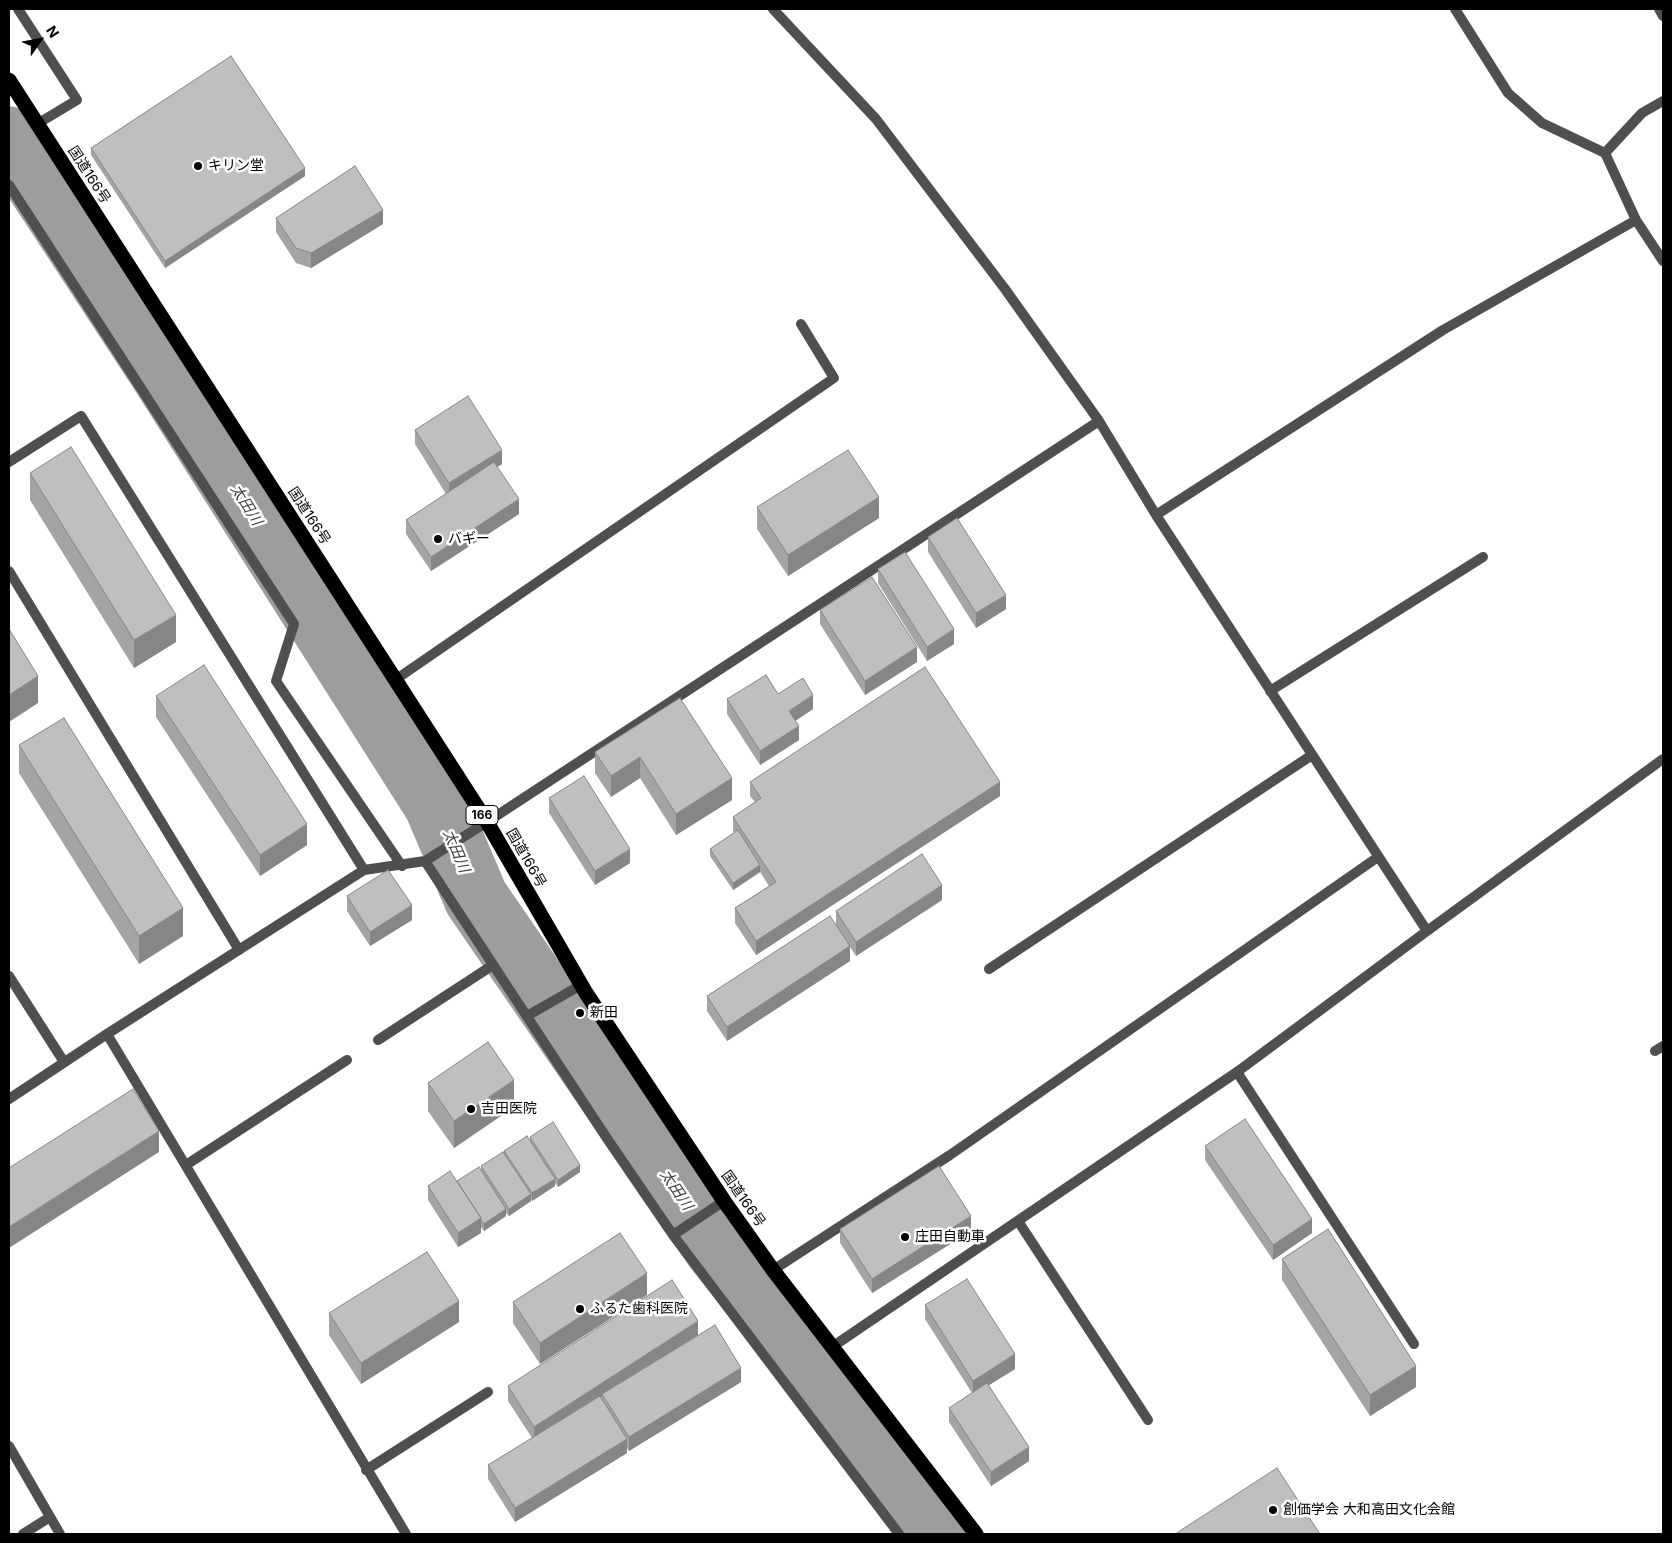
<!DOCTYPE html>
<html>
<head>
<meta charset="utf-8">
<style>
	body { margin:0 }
	#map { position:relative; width:1672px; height:1543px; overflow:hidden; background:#fff; font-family:Inter,sans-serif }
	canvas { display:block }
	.frame { position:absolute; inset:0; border:10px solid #000; pointer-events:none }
	.north { position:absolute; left:15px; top:15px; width:50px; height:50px; -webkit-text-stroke:4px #fff; paint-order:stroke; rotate:57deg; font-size:14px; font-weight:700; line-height:20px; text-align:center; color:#000 }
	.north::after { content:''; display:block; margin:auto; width:18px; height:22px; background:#000; clip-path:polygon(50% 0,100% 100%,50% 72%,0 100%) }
</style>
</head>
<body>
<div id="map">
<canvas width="1672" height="1543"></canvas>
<div class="frame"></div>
<div class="north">N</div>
</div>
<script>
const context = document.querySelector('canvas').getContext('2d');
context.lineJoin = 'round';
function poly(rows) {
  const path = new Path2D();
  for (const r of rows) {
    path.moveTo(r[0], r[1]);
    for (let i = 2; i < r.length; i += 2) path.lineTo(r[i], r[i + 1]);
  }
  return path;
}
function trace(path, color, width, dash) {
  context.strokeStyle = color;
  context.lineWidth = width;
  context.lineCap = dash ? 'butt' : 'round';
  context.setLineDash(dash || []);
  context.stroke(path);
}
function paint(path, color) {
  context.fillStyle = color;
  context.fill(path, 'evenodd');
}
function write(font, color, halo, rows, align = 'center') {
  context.font = font + ' Inter,"Noto Sans JP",sans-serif';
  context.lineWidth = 5;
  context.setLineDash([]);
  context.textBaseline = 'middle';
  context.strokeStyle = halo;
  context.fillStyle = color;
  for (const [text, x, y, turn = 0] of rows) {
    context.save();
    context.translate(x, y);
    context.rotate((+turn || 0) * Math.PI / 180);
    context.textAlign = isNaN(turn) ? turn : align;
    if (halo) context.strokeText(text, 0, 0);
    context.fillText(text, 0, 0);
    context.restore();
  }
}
trace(poly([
	[9,139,163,374,436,804,476,898,717,1249,944,1534]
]), '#9d9d9d', 65);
trace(poly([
	[18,9,77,100,37,124],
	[9,462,81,416,364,870],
	[9,571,239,950],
	[395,680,834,378,801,324],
	[378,1040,493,965],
	[1237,1072,1414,1344],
	[186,1165,347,1060]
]), '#4f4f4f', 10);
trace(poly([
	[773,9,876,119,1005,289,1099,421,1156,515,1427,931],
	[1455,9,1508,93,1542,123,1605,153,1636,220,1663,261],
	[1659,9,1663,16],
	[1605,153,1642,113,1663,101],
	[9,185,294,624,276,681,402,866],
	[1156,515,1443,330,1636,220],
	[1270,691,1483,557],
	[425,861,606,1137,673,1235,899,1534],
	[989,969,1312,755],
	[9,976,64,1062],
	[527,1016,581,985],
	[107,1034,406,1534],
	[1655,1051,1663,1046],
	[9,1099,107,1034,364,870,425,861,487,822,1099,421],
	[1018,1221,1148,1420],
	[673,1235,724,1201],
	[773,1270,950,1155,1378,857],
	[832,1347,1237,1072,1427,931,1663,759],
	[9,1446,60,1534],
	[366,1470,488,1392],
	[23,1534,50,1517]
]), '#4f4f4f', 10);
trace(poly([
	[9,80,487,822,586,993,724,1201,773,1270,976,1534]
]), '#000', 15);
paint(poly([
	[91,148,305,176,165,268,91,155],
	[276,218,383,224,311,268,296,263,276,232],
	[415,430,502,464,497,467,519,514,431,571,406,534,406,520,446,494,415,444],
	[30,473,176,642,134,668,30,500],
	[757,507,879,518,788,576,757,529],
	[928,537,1006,609,976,628,928,552],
	[878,569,954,644,927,661,878,583],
	[820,610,917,662,865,695,820,624],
	[778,694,813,709,795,721,799,740,760,765,727,714,727,699],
	[156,696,307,845,260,876,156,717],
	[680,698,732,800,676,835,640,778,611,797,595,773,595,752],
	[19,745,183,936,139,964,19,773],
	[750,782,1000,796,756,955,735,923,735,908,769,886,760,872,733,890,710,856,710,849,734,833,733,831,733,817,755,802,750,796],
	[549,798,630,863,595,885,549,813],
	[347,896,412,920,370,946,347,911],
	[942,900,856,956,850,947,850,961,727,1041,707,1011,707,996,836,924,836,911],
	[428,1083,514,1107,454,1148,428,1111],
	[530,1137,580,1172,558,1187,555,1183,555,1186,532,1201,531,1199,531,1201,509,1216,506,1213,506,1216,484,1231,481,1227,481,1233,458,1247,428,1200,428,1186,457,1181,481,1169,481,1166,504,1153,504,1151,530,1141],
	[1205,1146,1312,1233,1273,1260,1205,1160],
	[840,1229,971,1231,872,1293,840,1243],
	[1282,1259,1416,1387,1370,1416,1282,1280],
	[647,1295,540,1364,513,1323,513,1302],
	[925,1305,1015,1369,989,1385,1029,1461,991,1486,949,1422,949,1408,972,1393,925,1319],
	[329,1313,459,1322,361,1384,329,1335],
	[698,1335,741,1382,629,1451,627,1448,627,1453,515,1522,488,1479,488,1465,532,1438,508,1401,508,1386]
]), '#a4a4a4');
paint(poly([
	[305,168,305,176,165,268,165,261],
	[383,210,383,224,311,268,311,253],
	[502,450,502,464,449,498,449,483],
	[879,497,879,518,788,576,788,555],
	[519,499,519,514,431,571,431,557],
	[1006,595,1006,609,976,628,976,613],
	[176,615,176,642,134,668,134,640],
	[954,629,954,644,927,661,927,647],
	[917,647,917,662,865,695,865,681],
	[38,676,38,703,9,722,9,695],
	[813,695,813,709,789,725,789,711],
	[799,726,799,740,760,765,760,751],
	[640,757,640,778,611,797,611,776],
	[732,778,732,800,676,835,676,814],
	[1000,782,1000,796,756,955,756,941],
	[307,824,307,845,260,876,260,855],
	[630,849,630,863,595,885,595,871],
	[760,865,760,872,733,890,733,883],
	[942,885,942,900,856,956,856,942],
	[412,905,412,920,370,946,370,932],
	[183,908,183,936,139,964,139,936],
	[850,946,850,961,727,1041,727,1027],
	[514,1080,514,1107,454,1148,454,1121],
	[159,1131,159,1152,9,1248,9,1227],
	[580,1165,580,1172,558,1187,558,1180],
	[555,1179,555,1186,532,1201,532,1193],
	[531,1194,531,1201,509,1216,509,1209],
	[506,1209,506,1216,484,1231,484,1224],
	[971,1216,971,1231,872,1293,872,1279],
	[481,1218,481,1233,458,1247,458,1233],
	[1312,1219,1312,1233,1273,1260,1273,1245],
	[647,1273,647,1295,540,1364,540,1343],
	[459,1301,459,1322,361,1384,361,1363],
	[698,1321,698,1335,602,1394,602,1397,534,1441,534,1427],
	[1015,1354,1015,1369,973,1395,973,1381],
	[1416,1366,1416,1387,1370,1416,1370,1395],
	[741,1368,741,1382,629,1451,629,1437],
	[627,1439,627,1453,515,1522,515,1508],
	[1029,1447,1029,1461,991,1486,991,1472]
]), '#868686');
const building = poly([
	[231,56,305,168,165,261,91,148,231,56],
	[355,166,383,210,311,253,296,248,276,218,355,166],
	[468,396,502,450,449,483,415,430,468,396],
	[71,447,176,615,134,640,30,473,71,447],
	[848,450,879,497,788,555,757,507,848,450],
	[494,462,519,499,431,557,406,520,494,462],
	[957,518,1006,595,976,613,928,537,957,518],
	[905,552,954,629,927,647,878,569,905,552],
	[872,577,917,647,865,681,820,610,872,577],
	[9,629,38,676,9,695,9,629],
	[204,665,307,824,260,855,156,696,204,665],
	[925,667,1000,782,756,941,735,908,776,882,733,817,761,798,750,782,925,667],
	[766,675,778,694,803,678,813,695,789,711,799,726,760,751,727,699,766,675],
	[680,698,732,778,676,814,640,757,611,776,595,752,680,698],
	[64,718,183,908,139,936,19,745,64,718],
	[584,776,630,849,595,871,549,798,584,776],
	[738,830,760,865,733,883,710,849,738,830],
	[922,854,942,885,856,942,836,911,922,854],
	[388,870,412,905,370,932,347,896,388,870],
	[830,916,850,946,727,1027,707,996,830,916],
	[488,1042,514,1080,454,1121,428,1083,488,1042],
	[133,1089,159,1131,9,1227,9,1168,133,1089],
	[1245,1119,1312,1219,1273,1245,1205,1146,1245,1119],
	[553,1122,580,1165,558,1180,530,1137,553,1122],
	[527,1136,555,1179,532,1193,504,1151,527,1136],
	[503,1152,531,1194,509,1209,481,1166,503,1152],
	[939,1166,971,1216,872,1279,840,1229,939,1166],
	[479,1167,506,1209,484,1224,481,1220,481,1218,457,1181,479,1167],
	[450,1171,481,1218,458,1233,428,1186,450,1171],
	[1328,1229,1416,1366,1370,1395,1282,1259,1328,1229],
	[620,1233,647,1273,540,1343,513,1302,620,1233],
	[427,1252,459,1301,361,1363,329,1313,427,1252],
	[967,1279,1015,1354,973,1381,925,1305,967,1279],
	[672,1280,698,1321,534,1427,508,1386,672,1280],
	[715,1325,741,1368,629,1437,602,1394,715,1325],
	[987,1383,1029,1447,991,1472,949,1408,987,1383],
	[600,1396,627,1439,515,1508,488,1465,600,1396],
	[1277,1468,1320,1534,1175,1534,1277,1468]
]);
paint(building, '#bfbfbf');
trace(building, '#868686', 1);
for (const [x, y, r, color] of [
	[198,166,5,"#000"],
	[438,539,5,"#000"],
	[580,1013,5,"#000"],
	[471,1109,5,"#000"],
	[905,1237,5,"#000"],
	[580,1309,5,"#000"],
	[1273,1510,5,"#000"]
]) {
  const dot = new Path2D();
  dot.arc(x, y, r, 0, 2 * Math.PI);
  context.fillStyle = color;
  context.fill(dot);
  trace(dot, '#fff', 2);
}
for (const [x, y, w] of [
	[482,815,32]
]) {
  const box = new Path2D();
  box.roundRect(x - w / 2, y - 9.5, w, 19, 4);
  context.fillStyle = '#fff';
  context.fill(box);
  trace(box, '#000', 1);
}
write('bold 12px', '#000', null, [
	["166",482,815]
]);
write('14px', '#000', '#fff', [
	["キリン堂",208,166],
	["バギー",448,539],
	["新田",590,1013],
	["吉田医院",481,1109],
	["庄田自動車",915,1237],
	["ふるた歯科医院",590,1309],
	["創価学会 大和高田文化会館",1283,1510]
], 'left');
write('14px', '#000', '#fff', [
	["国道166号",89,175,57],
	["国道166号",309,516,57],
	["国道166号",526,858,60],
	["国道166号",743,1199,55]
]);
write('italic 15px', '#3e3e3e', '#fff', [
	["太田川",246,505,58],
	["太田川",456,851,67],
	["太田川",676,1190,56]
]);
</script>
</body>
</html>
